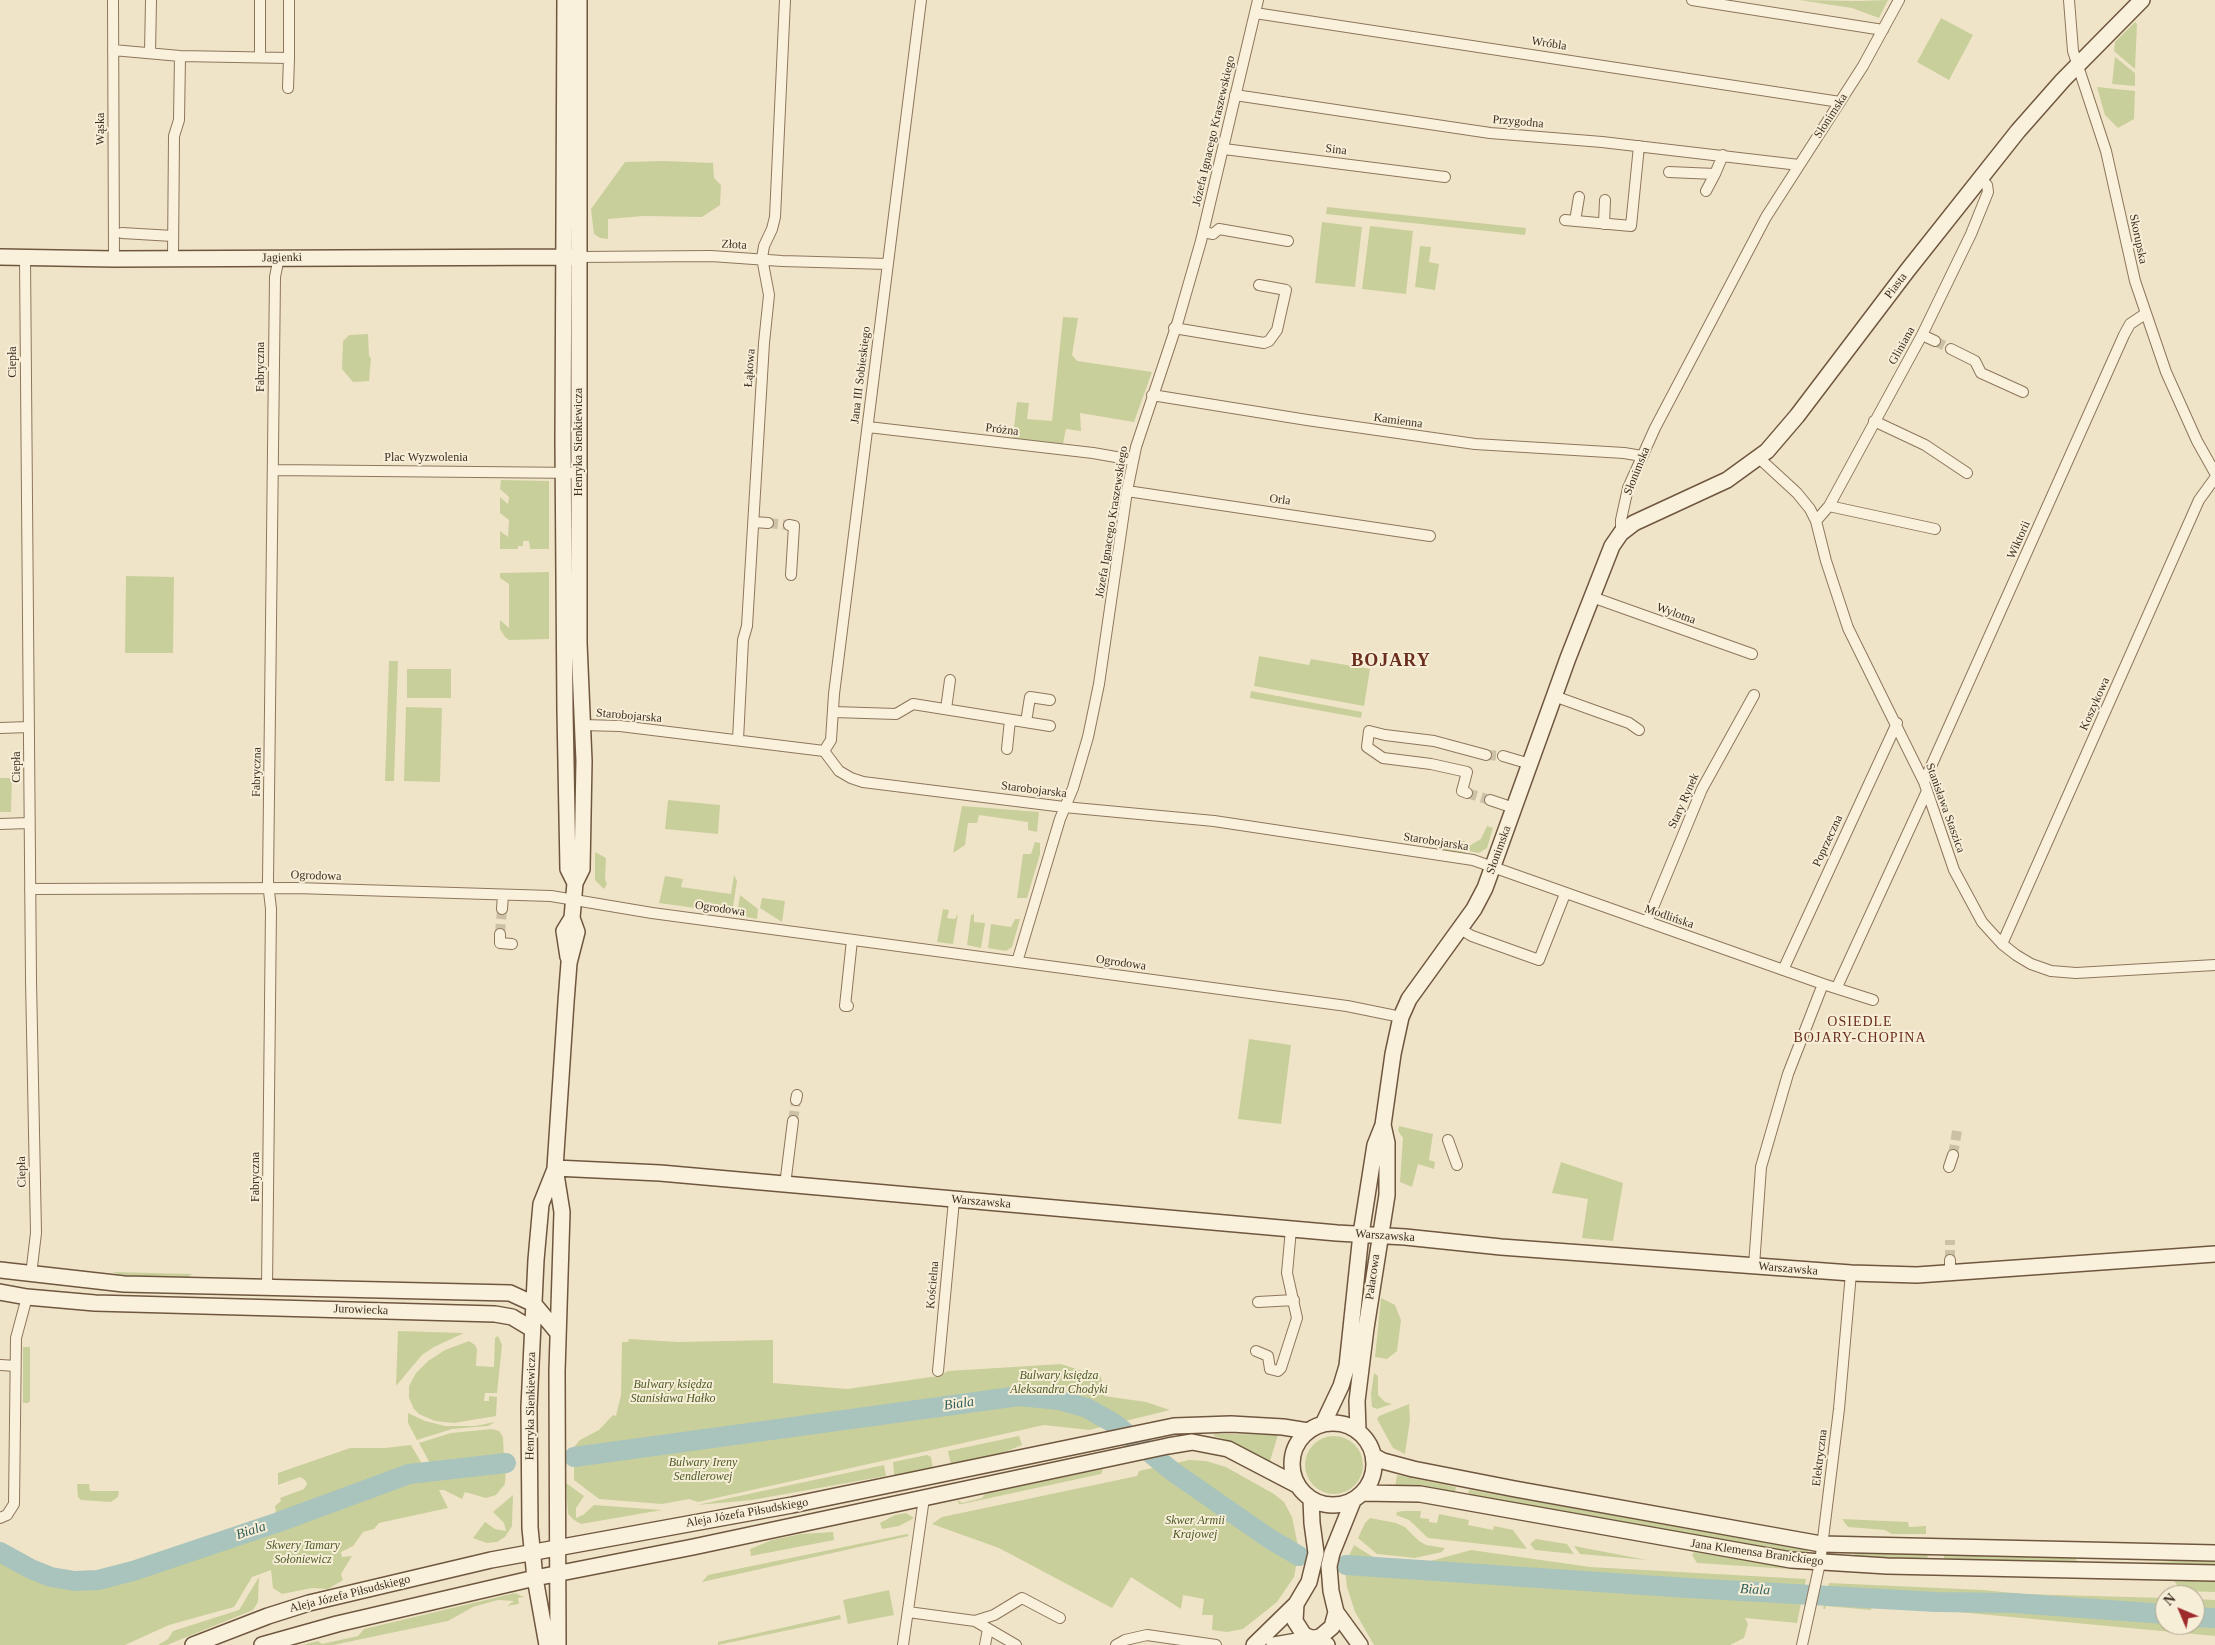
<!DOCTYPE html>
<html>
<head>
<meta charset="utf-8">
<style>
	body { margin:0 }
	#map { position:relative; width:2215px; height:1645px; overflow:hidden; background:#f0e4c8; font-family:Georgia,serif }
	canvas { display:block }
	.north { position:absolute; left:2155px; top:1585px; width:50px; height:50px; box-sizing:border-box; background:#f7eed8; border:1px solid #ada18e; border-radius:50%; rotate:315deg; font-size:14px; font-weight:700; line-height:20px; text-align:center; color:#3d2e20 }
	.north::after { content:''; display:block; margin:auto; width:18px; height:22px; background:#9e2a2b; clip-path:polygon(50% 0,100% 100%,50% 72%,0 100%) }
</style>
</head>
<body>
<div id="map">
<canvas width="2215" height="1645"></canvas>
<div class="north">N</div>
</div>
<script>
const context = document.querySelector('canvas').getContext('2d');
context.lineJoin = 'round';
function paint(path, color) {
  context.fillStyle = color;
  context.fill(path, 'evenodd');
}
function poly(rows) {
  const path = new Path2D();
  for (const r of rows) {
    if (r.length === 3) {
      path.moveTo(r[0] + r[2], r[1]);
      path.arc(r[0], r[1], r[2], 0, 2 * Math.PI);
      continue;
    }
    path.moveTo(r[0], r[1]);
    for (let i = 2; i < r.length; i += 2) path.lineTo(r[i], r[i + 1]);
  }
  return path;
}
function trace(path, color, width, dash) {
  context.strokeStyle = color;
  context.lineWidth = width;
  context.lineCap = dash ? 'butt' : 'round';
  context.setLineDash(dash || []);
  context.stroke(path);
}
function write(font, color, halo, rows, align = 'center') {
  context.font = font + ' Georgia,serif';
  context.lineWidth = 4;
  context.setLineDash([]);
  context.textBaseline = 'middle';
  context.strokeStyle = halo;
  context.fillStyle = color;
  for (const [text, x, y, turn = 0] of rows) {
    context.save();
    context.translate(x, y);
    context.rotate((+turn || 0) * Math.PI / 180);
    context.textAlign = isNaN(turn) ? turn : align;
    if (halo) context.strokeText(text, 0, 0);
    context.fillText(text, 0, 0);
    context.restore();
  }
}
paint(poly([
	[1799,0,1858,1,1888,0,1879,18,1852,8],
	[1941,18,1973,35,1949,80,1917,62],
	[2135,22,2137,24,2135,69,2114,51,2115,42],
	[2115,57,2135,73,2135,86,2112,84],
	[2097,87,2135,91,2134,119,2118,128,2105,115],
	[664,161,713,163,714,178,721,185,720,205,702,217,644,216,608,219,608,239,600,238,594,234,591,209,625,162],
	[1327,207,1526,228,1525,235,1326,214],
	[1322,222,1362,227,1355,287,1315,283],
	[1370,226,1413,231,1406,294,1362,289],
	[1420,246,1431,247,1429,262,1439,264,1435,290,1415,287],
	[1063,317,1078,318,1072,355,1077,361,1152,372,1134,422,1080,413,1081,431,1066,429,1062,449,1012,444,1017,402,1029,403,1027,419,1052,421],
	[368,334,369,356,371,358,369,381,353,382,342,369,343,341,349,335],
	[501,480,549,481,549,549,530,549,529,541,523,541,523,546,518,546,518,549,500,549,500,531,508,537,509,520,500,513,500,497,508,504,509,497,500,489],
	[549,572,549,639,509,640,505,637,500,629,500,620,509,628,509,584,500,578,500,573],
	[126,576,174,577,173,653,125,653],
	[1259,656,1309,665,1311,659,1370,669,1364,706,1254,686],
	[389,661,398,661,394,781,385,781],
	[407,669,451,669,451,698,407,698],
	[1251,691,1362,712,1361,718,1250,698],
	[406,707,442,708,440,782,404,781],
	[0,778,12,778,11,812,0,812],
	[668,800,720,805,718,834,665,829],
	[962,806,1039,812,1037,832,1028,830,1028,822,979,815,977,823,968,823,965,845,953,853],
	[1487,826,1493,828,1487,848,1479,853,1469,851,1469,846,1481,839],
	[1445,839,1452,843,1454,840,1465,841,1465,853,1438,849,1436,846,1444,842],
	[1035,842,1040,843,1040,854,1027,898,1017,898,1023,854,1031,854],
	[595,852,606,858,605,879,607,884,604,889,595,880],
	[734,875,737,881,732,913,659,903,665,876,683,879,681,887,731,894],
	[740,895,758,909,757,919,737,915],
	[762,898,785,901,782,922,760,908],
	[943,909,949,910,947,918,955,919,958,914,953,944,937,942],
	[974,914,974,922,985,923,981,948,967,945,971,915],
	[1015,919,1020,919,1012,947,1006,951,988,948,991,924,1011,927],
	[1249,1039,1291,1045,1281,1124,1238,1119],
	[1399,1126,1433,1134,1429,1160,1435,1162,1434,1169,1418,1164,1412,1187,1400,1182,1403,1138,1398,1131],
	[1561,1162,1623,1183,1613,1241,1582,1238,1588,1199,1552,1193],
	[113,1272,192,1274,188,1277,181,1278,121,1276],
	[1381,1298,1395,1305,1401,1320,1397,1351,1387,1359,1375,1357],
	[398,1331,463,1333,464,1333,434,1347,422,1355,396,1386],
	[498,1336,502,1345,497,1393,485,1393,484,1401,489,1401,489,1396,497,1397,496,1416,454,1423,435,1421,419,1414,414,1409,409,1398,409,1386,416,1373,428,1361,445,1350,469,1341,475,1345,477,1349,476,1366,494,1367,495,1338],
	[629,1339,678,1342,773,1340,773,1383,847,1389,938,1376,948,1371,1061,1364,1101,1377,1104,1396,1146,1402,1170,1410,1089,1430,1044,1425,698,1502,689,1499,662,1504,599,1499,574,1480,574,1447,580,1440,599,1430,613,1415,616,1416,621,1395,622,1342,628,1342],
	[23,1347,30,1347,30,1401,28,1403,23,1403],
	[1374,1373,1378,1376,1378,1395,1385,1402,1392,1404,1377,1409,1372,1407,1371,1394],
	[1409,1404,1410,1420,1405,1454,1393,1448,1377,1419,1379,1416],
	[408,1413,425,1421,445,1426,475,1426,495,1422,488,1426,452,1429,417,1440,408,1423],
	[492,1429,499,1431,503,1437,504,1458,432,1467,419,1443,451,1433],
	[1214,1434,1230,1434,1278,1435,1270,1461,1228,1440,1214,1436],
	[1019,1436,1022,1445,1000,1454,951,1465,948,1451],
	[1334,1465,29],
	[411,1445,425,1469,373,1480,277,1519,275,1506,281,1501,280,1498,304,1489,307,1484,305,1480,300,1477,278,1485,278,1473,350,1448,385,1448],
	[927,1455,931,1457,933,1469,894,1475,893,1462],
	[1189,1460,1206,1461,1226,1467,1274,1494,1284,1502,1292,1517,1299,1551,1294,1577,1277,1602,1243,1629,1227,1632,1212,1630,1213,1615,1202,1615,1204,1599,1183,1595,1181,1609,1131,1577,1112,1608,999,1548,932,1524,942,1517,1137,1476,1139,1471],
	[884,1465,886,1476,752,1500,697,1505],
	[506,1466,505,1484,496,1495,486,1498,465,1492,462,1499,444,1490,439,1490,448,1508,379,1523,374,1529,363,1532,353,1546,341,1552,342,1557,352,1556,341,1574,343,1580,328,1589,312,1588,282,1594,273,1588,271,1570,252,1577,234,1607,169,1625,125,1645,0,1645,0,1552,31,1569,51,1577,75,1581,98,1580,133,1571,403,1480],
	[1103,1469,1101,1474,962,1504,959,1504,957,1500,962,1503,982,1498,985,1494],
	[1397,1475,1456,1487,1455,1493,1395,1488],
	[566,1483,584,1496,576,1508,576,1518,583,1515,594,1505,662,1510,581,1524,574,1520,568,1514],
	[77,1484,89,1484,90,1491,119,1491,118,1497,111,1502,81,1500,78,1497],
	[1471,1490,1801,1549,1807,1550,1811,1556,1470,1496,1468,1491],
	[513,1495,512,1526,505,1537,497,1542,487,1543,473,1538,485,1522,495,1529,506,1531,504,1523,493,1512],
	[1403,1511,1421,1511,1420,1518,1429,1519,1429,1522,1437,1523,1439,1514,1469,1520,1468,1525,1493,1530,1494,1526,1513,1530,1527,1549,1428,1538,1409,1520,1396,1515,1397,1512],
	[906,1513,914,1518,899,1526,882,1529,880,1523,895,1515],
	[1370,1518,1396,1523,1405,1527,1419,1541,1426,1545,1445,1548,1442,1552,1415,1558,1377,1554,1358,1538,1365,1523],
	[1842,1519,1908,1522,1909,1527,1926,1526,1926,1534,1892,1534,1885,1530,1848,1527],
	[833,1532,834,1540,751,1556,750,1549,772,1540,801,1534],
	[907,1534,909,1536,702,1582,708,1575],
	[1536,1539,1567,1544,1574,1554,1535,1550,1530,1544],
	[1354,1545,1381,1562,1416,1565,1471,1550,1590,1567,1806,1579,1797,1623,1745,1618,1748,1624,1744,1638,1730,1645,1374,1645,1355,1612,1347,1587,1345,1571,1348,1558],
	[1574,1546,1647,1560,1580,1554],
	[1855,1550,1926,1553,1928,1556,1926,1560,1854,1559],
	[1694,1552,1804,1570,1805,1570,1697,1563,1692,1555],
	[1944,1553,2076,1557,2077,1564,1944,1560],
	[2186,1560,2215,1560,2215,1567,2094,1564,2149,1563],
	[259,1577,258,1602,253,1610,167,1645,158,1645,168,1639,173,1631,239,1610],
	[2173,1579,2215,1581,2215,1592,2181,1591],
	[1829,1583,1983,1590,2024,1594,2165,1598,2165,1625,2195,1625,2195,1599,2215,1600,2215,1636,1872,1604,1871,1610,1826,1606,1825,1609,1823,1609],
	[889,1590,894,1615,848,1624,843,1600],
	[515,1593,524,1597,518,1598,519,1604,507,1606,514,1601,498,1600,473,1607,448,1621,333,1645,302,1645,318,1641,322,1644,358,1636,364,1629],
	[840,1615,841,1619,718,1645,718,1642]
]), '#c9cf9b');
trace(poly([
	[574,1457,1019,1396,1059,1400,1087,1408,1115,1424,1172,1471,1270,1539,1299,1556],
	[0,1552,31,1569,51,1577,75,1581,98,1580,133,1571,276,1523,409,1474,506,1463],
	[1346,1565,1688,1588,1936,1602,2013,1603,2165,1614],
	[2195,1617,2215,1618]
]), '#a9c4bc', 20);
trace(poly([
	[1935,341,1951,349],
	[768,523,789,525],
	[1486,755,1503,756],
	[1467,793,1490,800],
	[500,934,502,909],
	[793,1121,796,1100],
	[1953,1155,1957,1131],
	[1950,1260,1950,1240]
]), '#ccc0a6', 10, [10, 5]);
const street = poly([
	[113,0,114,259],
	[1692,0,1883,30],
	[2069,0,2073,51,2106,151,2135,281,2166,372,2197,441,2215,473],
	[1255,13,1840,102],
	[113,50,180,56,289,58,289,0],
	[150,53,151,0],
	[260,57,260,0],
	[288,88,289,58],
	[1235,95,1490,133,1602,142,1799,165],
	[1224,149,1445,177],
	[1669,172,1715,174,1723,155],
	[1706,191,1715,174],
	[1565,220,1631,226,1639,146],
	[1575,221,1579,197],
	[1604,224,1605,200],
	[1203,232,1213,234,1219,229,1288,241],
	[122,233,173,236],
	[173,257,174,136,179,120,180,56],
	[579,257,711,256,782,261,887,264],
	[25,258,31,980,36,1233,31,1275],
	[1174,328,1264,343,1269,341,1277,330,1286,290,1259,285],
	[1922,335,1935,341],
	[1951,349,1975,361,1981,373,2023,392],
	[1152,395,1307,420,1475,444,1624,453,1642,456],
	[1874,421,1925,445,1967,473],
	[868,427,1093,453,1133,460],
	[1759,458,1797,493,1810,509,1816,521,1826,561,1848,628,1924,782,1954,870,1982,922,2002,944,2016,955,2031,964,2051,971,2076,973,2215,965],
	[274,470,579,473],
	[1127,491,1430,536],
	[1829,506,1935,529],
	[1816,521,1829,506,1922,335,1971,234,1988,192,1987,185,1980,178],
	[754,522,768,523],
	[789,525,794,526,791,575],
	[1621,533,1621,520,1628,488,1655,428,1766,217,1863,66,1899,0],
	[1592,597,1752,654],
	[1554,696,1629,723,1639,730],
	[946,709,950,680],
	[834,712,896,714,913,704,1050,726],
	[1026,722,1030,697,1050,700],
	[582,725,620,726,824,751,839,771,851,778,863,782,1064,807,1214,821,1473,860,1823,984,1873,1000],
	[0,728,29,727],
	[738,740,743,640,747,626,764,343,769,295,762,258,764,246,772,229,775,217,785,0],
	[1007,749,1010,720],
	[824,751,831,740,834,694,921,0],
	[1503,756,1530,764],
	[1924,782,2124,335,2130,324,2145,314],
	[1467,793,1462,791,1467,772,1431,764,1383,758,1367,747,1369,731,1385,735,1434,741,1486,755],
	[1490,800,1514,808],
	[0,824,29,823],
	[30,889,296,888,551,896,652,913,1347,1006,1401,1017],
	[502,909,503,895],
	[1647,922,1702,789,1754,695],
	[1460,929,1472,936,1539,960,1565,894],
	[500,934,500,943,512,944],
	[2002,944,2199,500,2215,478],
	[1017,962,1060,819,1073,788,1088,737,1099,684,1127,491,1136,447,1178,321,1201,241,1258,0],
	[1783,970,1897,723],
	[1837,987,1927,791],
	[848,1006,845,1006,852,940],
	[796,1100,797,1095],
	[1448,1140,1457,1165],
	[1949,1167,1953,1155],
	[785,1185,793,1121],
	[1950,1260,1950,1273],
	[1754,1266,1761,1167,1788,1074,1823,984],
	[267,1288,271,909,268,882,275,277,279,257],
	[1258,1302,1294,1300],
	[1256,1351,1268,1356,1270,1369,1278,1371,1281,1368,1297,1318,1287,1273,1291,1229],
	[1,1365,15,1366],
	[938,1371,954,1200],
	[0,1518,7,1515,14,1504,16,1338,27,1297],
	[908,1612,975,1621,1016,1645],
	[975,1621,994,1615,1022,1598,1060,1618],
	[903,1645,924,1498],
	[985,1645,988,1629],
	[1116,1645,1125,1640,1147,1635,1216,1645],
	[1802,1645,1820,1563,1839,1409,1851,1273]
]);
const secondary = poly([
	[565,0,563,442,565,711,568,869,575,883],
	[0,257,114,259,575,257],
	[568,957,564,931,572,918],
	[555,1168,660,1173,1337,1233,1405,1237,1501,1247,1851,1273,1917,1275,2215,1254],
	[0,1270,124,1284,510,1293,534,1304,558,1333],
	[0,1292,27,1297,95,1303,495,1314,512,1317,532,1329],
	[1333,1464,41],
	[1323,1424,1341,1386,1347,1366,1361,1234,1375,1145,1383,1125,1393,1054,1401,1017,1409,999,1474,909,1485,888,1568,658,1612,546,1621,533,1634,523,1727,480,1767,451,1797,416,1907,271,2018,131,2063,80,2142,0],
	[1358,1431,1357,1401,1366,1328,1387,1195,1387,1143,1383,1125],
	[1374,1456,1383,1461,1413,1469,1515,1489,1821,1544,2215,1553],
	[1363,1493,1420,1494,1791,1560,1887,1566,2215,1573],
	[1311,1499,1312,1523,1316,1553,1309,1582,1296,1604,1295,1621,1304,1635,1327,1645],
	[1336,1612,1360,1645],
	[193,1645,268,1616,309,1603,491,1560,792,1505,1174,1426,1231,1424,1283,1427,1308,1431],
	[262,1645,337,1624,535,1578,693,1547,1168,1446,1192,1442,1228,1449,1297,1485],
	[547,1645,535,1578,530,1528,529,1407,536,1260,541,1204,555,1169],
	[558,1645,557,1371,562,1212,555,1168,566,1002,569,963,577,932,572,918,575,883,582,869,584,761,579,643,579,0],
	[1254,1645,1296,1604],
	[1274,1645,1320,1637,1332,1627,1336,1612,1331,1591,1329,1566,1332,1553,1353,1501]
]);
trace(street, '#8d765c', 12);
trace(secondary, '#6f573f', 18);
trace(street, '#faf1dc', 10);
trace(secondary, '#faf1dc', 15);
write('12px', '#3d2e20', '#f7eed8', [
	["Wróbla",1549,44,9],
	["Słonimska",1831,116,-57],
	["Przygodna",1518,122,5],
	["Wąska",101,129,-90],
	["Józefa Ignacego Kraszewskiego",1214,131,-77],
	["Sina",1336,150,7],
	["Skorupska",2138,239,78],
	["Złota",734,245,3],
	["Jagienki",282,258,-1],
	["Piasta",1896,286,-53],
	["Gliniana",1902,346,-61],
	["Ciepła",13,362,-90],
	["Fabryczna",261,367,-90],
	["Łąkowa",750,368,-86],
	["Jana III Sobieskiego",861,375,-83],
	["Kamienna",1398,421,8],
	["Próżna",1002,430,7],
	["Henryka Sienkiewicza",579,442,-90],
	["Plac Wyzwolenia",426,458],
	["Słonimska",1637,471,-68],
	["Orla",1280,500,8],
	["Józefa Ignacego Kraszewskiego",1112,522,-81],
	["Wiktorii",2019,540,-66],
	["Wylotna",1676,614,20],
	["Koszykowa",2095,704,-66],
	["Starobojarska",629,716,5],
	["Ciepła",17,767,-90],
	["Fabryczna",257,772,-89],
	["Starobojarska",1034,790,7],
	["Stary Rynek",1684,801,-66],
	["Stanisława Staszica",1945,808,70],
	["Poprzeczna",1828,841,-65],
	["Starobojarska",1436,842,9],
	["Słonimska",1499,850,-70],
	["Ogrodowa",316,876,2],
	["Ogrodowa",720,909,8],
	["Modlińska",1669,917,19],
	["Ogrodowa",1121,963,8],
	["Ciepła",22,1172,-91],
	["Fabryczna",256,1177,-90],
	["Warszawska",981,1202,5],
	["Warszawska",1385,1236,4],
	["Warszawska",1788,1269,5],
	["Pałacowa",1373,1277,-82],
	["Kościelna",933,1285,-85],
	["Jurowiecka",361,1310,2],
	["Henryka Sienkiewicza",531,1406,-89],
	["Elektryczna",1820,1458,-83],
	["Aleja Józefa Piłsudskiego",747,1513,-10],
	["Jana Klemensa Branickiego",1757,1553,8],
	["Aleja Józefa Piłsudskiego",350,1594,-14]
]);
write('italic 12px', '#4d5a26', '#f7eed8', [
	["Bulwary księdza",1059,1376],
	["Aleksandra Chodyki",1059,1390],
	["Bulwary księdza",673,1385],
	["Stanisława Hałko",673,1399],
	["Bulwary Ireny",703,1463],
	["Sendlerowej",703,1477],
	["Skwer Armii",1195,1521],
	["Krajowej",1195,1535],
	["Skwery Tamary",303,1546],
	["Sołoniewicz",303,1560]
]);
context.letterSpacing = '1px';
write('14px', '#6b2e1e', '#f7eed8', [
	["OSIEDLE",1860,1022],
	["BOJARY-CHOPINA",1860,1038]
]);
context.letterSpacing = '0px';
write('italic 14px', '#2f5d5a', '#f7eed8', [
	["Biala",959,1404,-8],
	["Biala",251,1531,-18],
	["Biala",1755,1590,3]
]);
context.letterSpacing = '1px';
write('bold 18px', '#6b2e1e', '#f7eed8', [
	["BOJARY",1391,661]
]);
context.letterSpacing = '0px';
</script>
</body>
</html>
